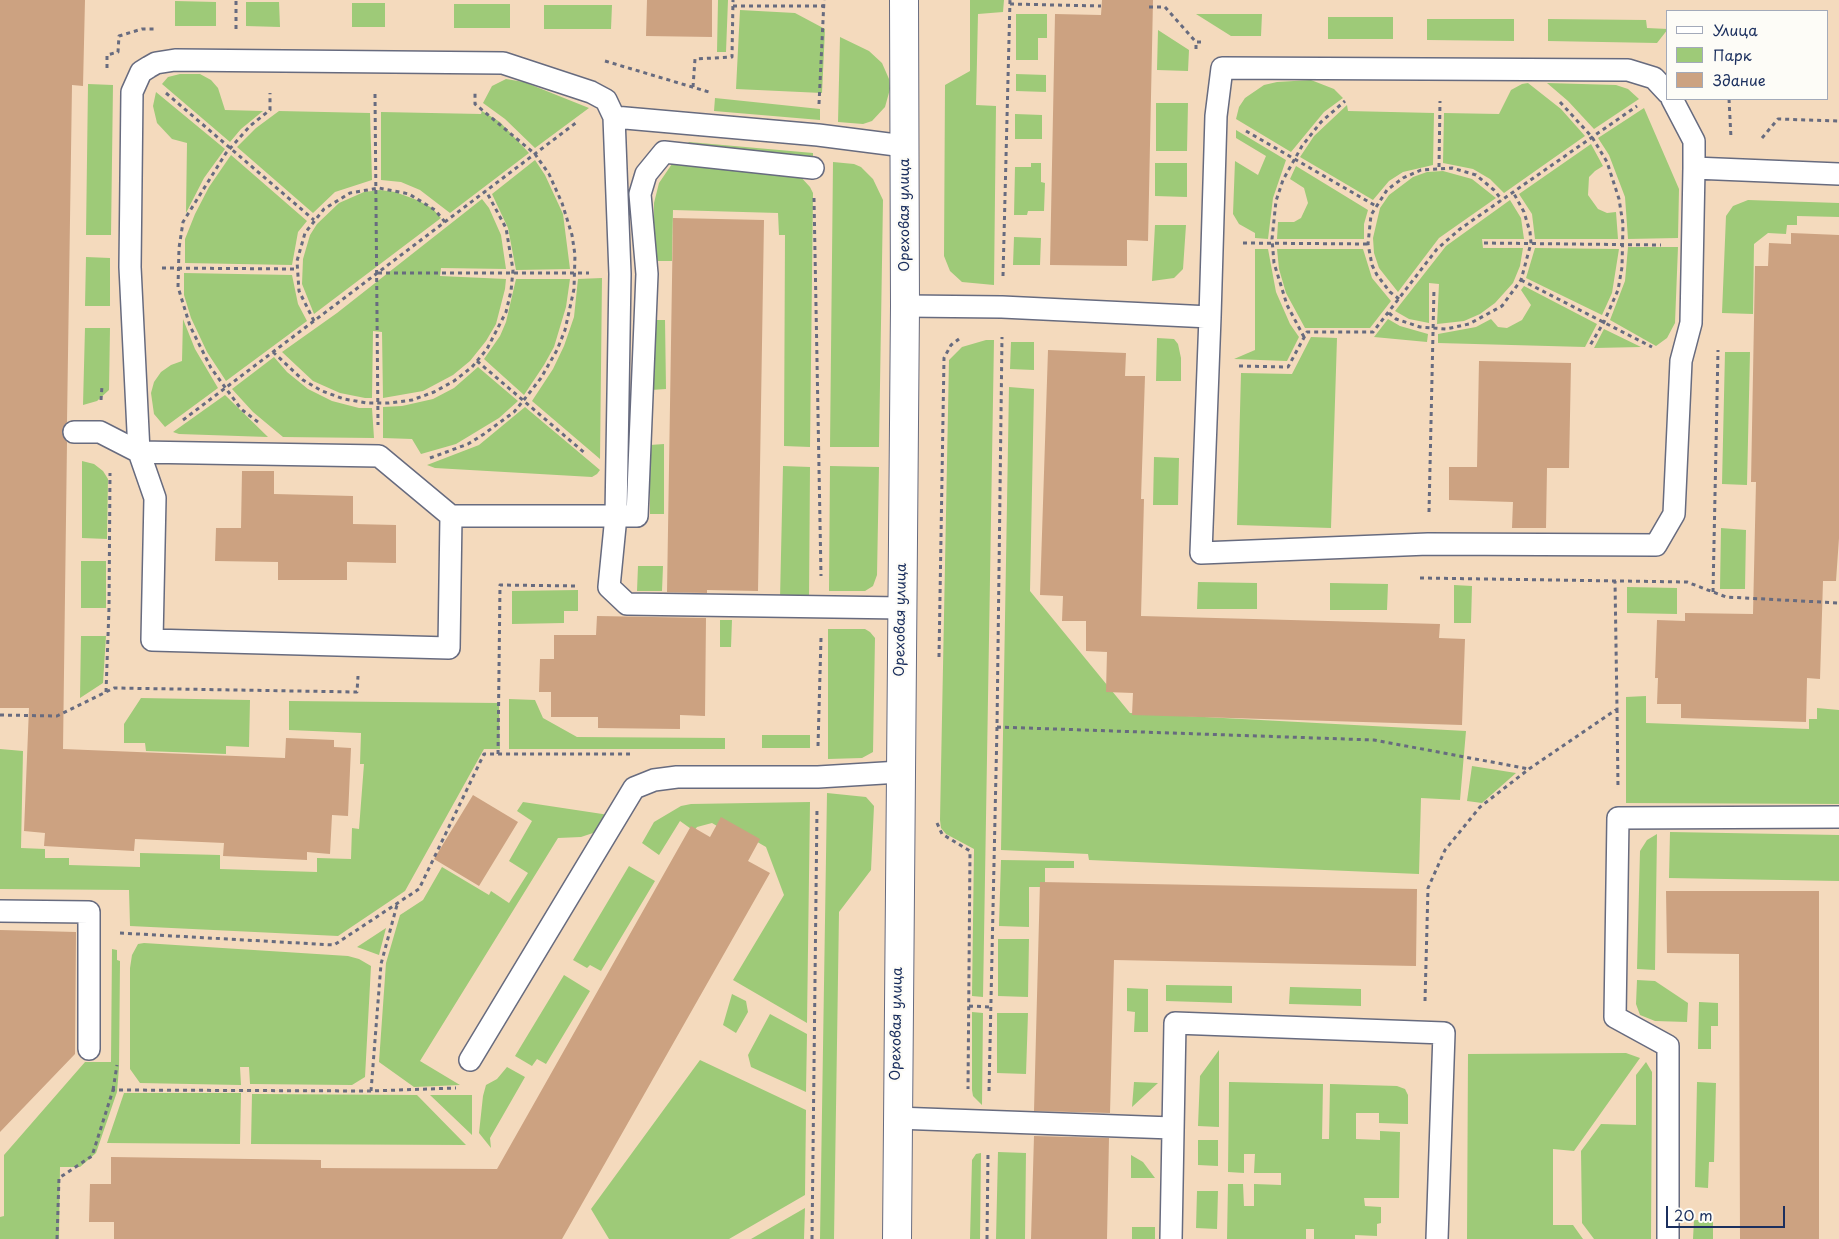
<!DOCTYPE html>
<html>
<head>
<meta charset="utf-8">
<style>
	body { margin:0 }
	#map { position:relative; width:1839px; height:1239px; overflow:hidden; background:#f4dabd; font-family:"Playpen Sans",sans-serif }
	canvas { display:block }
	.legend { position:absolute; left:1666px; top:10px; width:162px; height:90px; box-sizing:border-box; background:#fdfcf7; border:1px solid #a3aaba; margin:0; padding:6px 9px; list-style:none; font-size:15px; color:#1b2f5e }
	.legend li { display:flex; align-items:center; gap:10px; height:25px }
	.legend b { width:25px; border:1px solid #a3aaba }
	.scale { position:absolute; left:1666px; top:1206px; width:119px; height:22px; box-sizing:border-box; border:2px solid #1b2f5e; border-top:0; padding-left:6px; font-size:15px; line-height:18px; white-space:nowrap; color:#1b2f5e; -webkit-text-stroke:4px #fdfcf7; paint-order:stroke }
</style>
</head>
<body>
<div id="map">
<canvas width="1839" height="1239"></canvas>
<ul class="legend">
<li><b style="height:6px;background:#fff"></b>Улица</li>
<li><b style="height:14px;background:#9eca78"></b>Парк</li>
<li><b style="height:14px;background:#cca281"></b>Здание</li>
</ul>
<div class="scale">20 m</div>
</div>
<script>
const context = document.querySelector('canvas').getContext('2d');
context.lineJoin = 'round';
function paint(path, color) {
  context.fillStyle = color;
  context.fill(path, 'evenodd');
}
function poly(rows) {
  const path = new Path2D();
  for (const r of rows) {
    path.moveTo(r[0], r[1]);
    for (let i = 2; i < r.length; i += 2) path.lineTo(r[i], r[i + 1]);
  }
  return path;
}
function trace(path, color, width, dash) {
  context.strokeStyle = color;
  context.lineWidth = width;
  context.lineCap = dash ? 'butt' : 'round';
  context.setLineDash(dash || []);
  context.stroke(path);
}
function write(font, color, halo, rows, align = 'center') {
  context.font = font + ' "Playpen Sans",sans-serif';
  context.lineWidth = 4.5;
  context.setLineDash([]);
  context.textBaseline = 'middle';
  context.strokeStyle = halo;
  context.fillStyle = color;
  for (const [text, x, y, turn = 0] of rows) {
    context.save();
    context.translate(x, y);
    context.rotate((+turn || 0) * Math.PI / 180);
    context.textAlign = isNaN(turn) ? turn : align;
    if (halo) context.strokeText(text, 0, 0);
    context.fillText(text, 0, 0);
    context.restore();
  }
}
paint(poly([
	[718,0,728,0,726,52,717,52],
	[970,0,1004,0,1003,12,978,14,976,105,996,106,994,285,962,282,950,271,944,256,945,85,970,71],
	[175,1,216,2,216,26,175,26],
	[246,2,279,2,280,27,246,26],
	[352,3,385,3,385,27,352,27],
	[454,4,510,4,510,28,454,28],
	[544,5,612,5,611,29,544,29],
	[740,10,795,13,825,29,822,93,736,89],
	[1016,14,1047,14,1047,38,1038,38,1038,60,1016,60],
	[1196,14,1262,14,1261,36,1231,36],
	[1328,17,1393,17,1393,39,1328,39],
	[1427,19,1514,19,1514,41,1427,40],
	[1548,19,1646,20,1647,28,1668,29,1657,43,1548,41],
	[1158,30,1189,50,1188,71,1157,70],
	[840,37,869,51,882,63,889,79,890,89,885,107,872,121,863,124,838,122],
	[180,74,200,74,211,80,218,88,225,110,263,111,241,129,230,142,162,84,168,77],
	[1016,74,1046,75,1046,92,1016,91],
	[506,79,524,82,589,108,535,148,505,119,483,103,492,86],
	[1311,80,1334,89,1343,98,1324,112,1291,152,1236,119,1239,107,1245,98,1264,85,1277,82],
	[1528,83,1561,109,1585,136,1504,193,1490,179,1473,169,1443,163,1444,113,1499,114,1511,90,1522,84],
	[1547,83,1616,85,1628,89,1639,99,1594,129,1568,101],
	[88,84,113,85,111,235,86,235],
	[156,92,225,149,204,178,186,213,187,143,172,139,157,123,153,106],
	[715,98,820,109,820,120,714,111],
	[1156,103,1188,103,1187,151,1156,151],
	[1347,105,1348,111,1434,113,1433,165,1403,172,1389,181,1373,200,1300,157,1314,136],
	[1644,108,1679,189,1678,238,1628,239,1625,197,1609,155,1598,138],
	[279,111,370,113,372,180,335,192,313,213,237,147,256,128],
	[482,111,500,122,529,153,450,213,420,190,401,182,381,180,381,112,481,114],
	[1015,114,1042,115,1042,139,1015,139],
	[1236,130,1286,160,1273,198,1268,239,1255,238,1255,233,1239,224,1233,214,1235,161,1258,175,1266,156,1236,138],
	[689,142,813,153,813,162,683,149],
	[1591,144,1603,166,1595,171,1589,177,1588,195,1598,209,1607,213,1616,212,1618,239,1535,239,1532,214,1519,194],
	[231,155,307,221,298,232,292,265,185,263,185,239,195,214,209,187],
	[676,158,799,175,810,187,813,193,810,447,784,446,785,235,779,235,778,213,673,210,672,261,654,261,654,203,659,183],
	[535,160,545,175,563,214,570,269,516,270,508,228,492,194],
	[833,162,854,164,861,167,873,179,883,200,879,447,830,447],
	[1031,163,1041,163,1041,182,1045,183,1044,211,1028,211,1027,215,1014,215,1015,167,1031,167],
	[1155,163,1187,163,1187,197,1155,196],
	[1296,166,1368,210,1364,224,1364,239,1277,239,1278,222,1294,222,1301,218,1308,203,1304,188,1290,179],
	[1443,171,1472,179,1496,198,1439,238,1398,292,1379,268,1374,253,1373,238,1380,208,1389,195,1413,177,1427,172],
	[380,190,395,192,417,200,432,208,441,218,314,314,302,284,303,259,310,235,317,224,339,203,364,192],
	[482,199,489,208,501,235,506,269,441,268,440,276,506,279,505,289,496,324,486,341,470,361,453,375,423,391,383,398,382,332,373,331,372,398,365,398,340,393,313,381,282,352,337,313],
	[1510,200,1521,218,1524,239,1482,239,1483,248,1523,248,1520,266,1513,283,1495,303,1480,314,1464,321,1437,324,1439,284,1429,283,1429,323,1409,319,1395,311,1446,246],
	[1748,200,1839,203,1839,217,1797,216,1797,225,1787,225,1786,234,1768,233,1754,244,1753,314,1722,313,1726,216,1733,206],
	[1155,225,1186,225,1183,269,1174,278,1152,281],
	[1014,237,1041,238,1040,265,1013,265],
	[1628,247,1678,247,1675,323,1667,338,1656,346,1610,320,1625,281],
	[1535,248,1619,249,1612,293,1602,315,1526,278],
	[1255,249,1268,249,1276,292,1290,324,1299,337,1287,361,1234,359,1255,350],
	[1277,249,1363,249,1372,278,1391,301,1370,328,1305,328,1286,293,1279,269],
	[86,257,110,258,110,306,85,306],
	[184,273,292,275,298,304,307,321,226,381,207,352,191,318,184,295],
	[602,278,600,459,532,401,553,369,564,346,574,317,578,279],
	[516,279,570,279,566,307,554,347,544,365,524,395,484,359,500,336,506,322],
	[1524,286,1597,324,1585,347,1438,343,1438,334,1476,327,1491,319,1498,327,1507,328,1522,320,1531,305,1521,290],
	[183,319,195,349,218,388,165,427,154,414,151,393,154,382,161,372,171,365,182,361],
	[1388,319,1400,326,1428,334,1427,342,1374,337],
	[651,320,665,320,666,389,651,390],
	[85,328,110,328,109,390,97,401,83,405],
	[1604,329,1641,347,1594,348],
	[1311,337,1337,338,1331,528,1237,525,1241,373,1292,374],
	[1157,338,1174,339,1178,344,1181,358,1181,381,1156,381],
	[986,340,994,340,983,997,972,996,974,849,946,834,941,828,940,820,949,360,962,347],
	[1011,342,1034,342,1034,370,1010,369],
	[1725,352,1750,352,1747,485,1722,484],
	[274,357,287,372,308,389,332,401,359,408,372,408,374,438,283,437,253,412,232,389],
	[478,367,518,401,499,418,456,444,421,454,412,439,383,438,383,407,402,406,433,399,454,388],
	[1009,387,1034,389,1030,591,1130,713,1466,731,1460,800,1421,798,1419,874,1089,860,1088,854,1001,850],
	[225,395,268,437,179,434,173,432],
	[525,407,600,470,597,474,592,477,435,468,427,465,479,445],
	[664,444,664,514,650,514,650,445],
	[1154,457,1179,458,1178,505,1153,505],
	[82,461,94,464,103,471,108,479,107,539,82,538],
	[783,466,810,467,809,599,780,599],
	[830,466,879,467,877,575,873,586,865,591,829,591],
	[1721,528,1746,530,1745,589,1720,589],
	[81,561,106,561,106,608,81,608],
	[638,566,663,566,662,591,637,591],
	[1198,582,1257,583,1257,609,1197,609],
	[1330,583,1388,584,1387,610,1330,610],
	[1454,585,1472,586,1471,623,1454,623],
	[1627,587,1677,588,1677,614,1627,613],
	[578,590,578,611,564,611,564,623,512,624,512,591],
	[720,620,732,620,731,647,720,647],
	[828,629,865,629,870,632,875,638,873,752,862,758,828,759],
	[81,636,106,636,103,683,80,698],
	[1646,696,1646,723,1809,729,1809,719,1817,719,1817,708,1839,710,1839,804,1626,803,1626,697],
	[141,698,250,700,249,747,226,746,226,754,146,751,145,743,124,743,124,724],
	[509,699,535,700,543,718,577,737,725,738,725,749,509,749],
	[289,701,499,703,500,749,484,749,405,891,338,936,130,926,129,890,0,889,0,749,23,751,21,848,45,849,45,858,69,858,69,865,140,867,140,853,220,855,220,869,317,872,317,858,351,859,352,828,359,829,364,764,360,764,361,733,289,730],
	[762,735,810,735,810,748,762,748],
	[1472,766,1516,773,1482,803,1467,801],
	[827,793,866,797,874,806,871,870,839,912,834,1239,820,1239],
	[523,802,609,815,596,832,581,837,558,838,420,1061,460,1085,414,1087,379,1062,386,963,400,915,423,900,442,867,489,895,491,891,509,903,528,873,509,861,532,821,517,811],
	[810,802,807,1023,733,980,784,895,766,847,721,821,717,826,712,823,697,827,694,831,680,821,659,855,642,843,654,822,681,806,691,804],
	[1670,832,1839,835,1839,881,1669,878],
	[1657,834,1655,970,1637,969,1640,851,1647,840],
	[1001,860,1074,861,1074,868,1045,868,1045,887,1029,887,1029,927,999,926],
	[629,866,655,881,601,971,590,965,587,968,573,960],
	[386,928,379,955,357,947],
	[998,939,1029,939,1028,997,998,996],
	[144,943,348,956,359,959,371,966,365,1077,352,1085,250,1084,249,1067,240,1067,241,1085,140,1083,130,1069,130,968,132,955,138,944],
	[112,949,117,950,117,960,120,961,119,1068,117,1092,96,1153,80,1167,60,1167,59,1239,0,1239,0,1217,4,1216,4,1155,85,1062,111,1062],
	[564,975,590,991,546,1064,537,1059,532,1066,515,1056],
	[1637,980,1655,981,1688,1003,1687,1022,1655,1021,1640,1015,1636,1004],
	[1166,985,1232,986,1232,1003,1166,1001],
	[1290,987,1361,989,1361,1006,1289,1004],
	[1127,988,1148,989,1148,1032,1134,1032,1135,1012,1127,1011],
	[732,994,746,1001,748,1012,736,1033,723,1025],
	[1699,1002,1718,1003,1718,1026,1711,1026,1711,1049,1698,1049],
	[972,1012,983,1013,982,1105,973,1096,972,1090],
	[997,1013,1028,1013,1026,1074,997,1073],
	[770,1014,807,1034,806,1092,751,1067,748,1055],
	[1219,1050,1219,1127,1198,1126,1200,1076],
	[1626,1053,1640,1058,1574,1151,1553,1149,1553,1225,1573,1225,1583,1239,1467,1239,1468,1054],
	[700,1060,806,1110,805,1195,729,1239,609,1239,591,1209],
	[1646,1062,1652,1072,1651,1239,1594,1239,1582,1223,1581,1151,1601,1124,1636,1125,1636,1075],
	[507,1067,525,1077,490,1138,491,1148,479,1133,483,1096,486,1085,497,1079],
	[1134,1082,1158,1083,1132,1107],
	[1229,1082,1323,1084,1322,1139,1329,1139,1330,1084,1397,1086,1405,1089,1408,1095,1408,1124,1379,1123,1379,1113,1356,1113,1356,1139,1380,1140,1380,1131,1400,1132,1399,1198,1364,1198,1365,1206,1381,1207,1381,1223,1377,1224,1377,1236,1355,1235,1355,1239,1314,1239,1314,1229,1306,1229,1306,1239,1227,1239,1228,1184,1243,1184,1244,1206,1254,1206,1254,1184,1281,1185,1281,1173,1254,1173,1255,1154,1244,1154,1244,1173,1228,1172],
	[1697,1082,1716,1083,1714,1162,1709,1162,1708,1188,1695,1187],
	[124,1093,241,1093,240,1144,107,1143],
	[252,1094,417,1095,466,1145,251,1144],
	[430,1095,472,1095,472,1135],
	[1198,1140,1218,1140,1218,1166,1198,1165],
	[998,1152,1026,1153,1025,1239,996,1239],
	[981,1153,980,1239,970,1239,972,1160,976,1154],
	[1131,1155,1143,1162,1155,1178,1131,1178],
	[1197,1191,1218,1191,1217,1229,1196,1228],
	[805,1208,804,1239,751,1239],
	[1694,1220,1713,1220,1713,1239,1693,1239],
	[1132,1227,1155,1227,1155,1239,1132,1239]
]), '#9eca78');
paint(poly([
	[0,0,85,0,83,86,72,85,67,422,62,432,67,442,63,749,285,758,286,738,334,740,334,747,351,748,348,816,332,815,330,854,307,852,307,860,223,856,224,843,135,839,134,851,44,846,45,833,24,831,29,708,0,708],
	[647,0,712,0,712,37,646,36],
	[1102,0,1153,0,1148,241,1127,240,1127,266,1050,265,1055,14,1101,15],
	[673,218,764,220,758,591,707,590,707,593,648,592,667,592],
	[1791,233,1839,235,1839,538,1836,581,1823,581,1820,679,1807,678,1806,722,1681,718,1681,704,1657,704,1658,678,1655,678,1657,620,1685,621,1685,613,1753,614,1756,482,1751,482,1755,266,1768,266,1769,243,1791,244],
	[1048,350,1126,353,1125,376,1145,376,1141,499,1144,499,1141,616,1440,624,1439,638,1465,639,1462,725,1132,715,1133,693,1106,692,1107,652,1086,651,1086,621,1062,621,1063,596,1040,595],
	[1479,361,1571,363,1569,468,1547,468,1546,528,1512,528,1513,502,1449,500,1449,467,1477,467],
	[242,471,274,471,274,494,353,496,353,524,396,525,396,563,347,562,347,580,278,580,278,562,215,561,216,528,241,528],
	[597,616,706,618,705,716,680,715,680,729,598,728,598,717,551,717,551,692,539,692,540,659,554,659,554,635,596,635],
	[473,795,518,822,479,886,434,859],
	[721,817,760,839,748,861,770,873,562,1239,114,1239,114,1222,89,1222,90,1184,111,1184,111,1157,321,1160,321,1168,497,1169,691,826,710,837],
	[1040,882,1417,889,1416,966,1114,960,1110,1113,1034,1111],
	[1666,891,1819,891,1819,1239,1740,1239,1739,954,1667,953],
	[0,930,76,932,75,1054,0,1132],
	[1034,1136,1109,1138,1107,1239,1031,1239]
]), '#cca281');
const lane = poly([
	[1672,99,1694,141,1694,168],
	[614,117,620,274,616,516,451,516,449,648,152,640,155,498,139,452,130,267,132,92,141,72,149,67,156,63,175,60,503,63,591,92,606,100,614,117,818,135,904,146],
	[813,168,664,152,646,174,640,194,647,274,637,516,616,516,609,587,627,604,902,608],
	[905,306,1002,307,1210,317,1201,553,1428,544,1656,545,1674,514,1681,361,1691,323,1694,168,1839,174],
	[1210,317,1216,116,1222,68,1628,70,1654,78,1668,93],
	[74,432,100,432,139,452,379,456,451,516],
	[0,911,89,912,89,1049],
	[470,1060,634,788,654,780,677,777,818,777,900,772],
	[896,1118,1172,1128],
	[1171,1239,1175,1023,1444,1033,1437,1239],
	[1668,1239,1668,1046,1615,1017,1618,818,1839,817]
]);
const street = poly([
	[897,1239,905,306,904,0]
]);
trace(lane, '#676b7f', 24);
trace(street, '#676b7f', 30);
trace(poly([
	[1010,4,1101,6],
	[733,6,824,6],
	[1149,7,1165,7,1196,42],
	[236,29,236,0],
	[1196,49,1196,42,1203,42],
	[605,61,709,92],
	[107,68,107,55,118,52,119,36,142,29,154,29],
	[693,87,695,59,732,57,733,0],
	[166,93,314,220],
	[375,94,378,425],
	[1729,99,1731,138],
	[1560,102,1592,137,1607,162,1619,199,1623,224,1622,267,1618,290,1604,322,1589,347],
	[819,104,824,0],
	[1246,131,1376,206],
	[1762,138,1778,119,1839,121],
	[1439,167,1440,101],
	[814,198,821,576],
	[1243,243,1368,244],
	[1484,243,1661,245],
	[162,268,297,269],
	[378,273,589,273],
	[1003,276,1010,0],
	[1521,280,1652,347],
	[1399,299,1390,292,1377,275,1372,265,1368,244,1371,215,1387,190,1403,178,1421,170,1452,168,1476,175,1494,190,1502,200],
	[1389,313,1396,319,1420,327,1446,329,1469,324,1502,306,1521,280,1531,243,1530,232,1524,212,1513,192],
	[314,321,299,291,297,261,305,233,324,209,350,193,379,188,409,194,435,210,445,222],
	[1304,337,1287,305,1274,263,1272,239,1276,201,1283,180,1302,146,1321,122,1345,101],
	[273,352,303,380,322,391,344,399,367,403,389,403,412,400,434,392,454,381,472,367,487,349,506,312,511,291,513,270,506,228,486,191],
	[477,361,586,454],
	[1239,366,1288,367,1307,332,1373,332,1437,249,1460,229,1637,106],
	[101,400,102,386],
	[183,420,577,122],
	[258,422,241,409,211,368,190,326,178,287,179,248,183,222,226,153,250,126,270,110,270,93],
	[430,458,468,444,484,434,514,412,523,401,541,378,557,350,565,330,574,289,575,255,572,235,562,203,549,174,535,154,475,104,475,93],
	[1429,512,1434,288],
	[1420,578,1687,582,1726,597,1839,603],
	[1713,592,1718,350],
	[939,657,944,358,951,345,959,339],
	[106,692,109,608,110,473],
	[1617,709,1618,788],
	[0,715,57,716,114,688,357,692,358,676],
	[997,727,1374,740,1529,769],
	[818,746,821,638],
	[498,754,500,585,577,586],
	[937,823,942,834,970,851,968,1089],
	[120,933,334,945,419,889,484,754,630,754],
	[1425,1001,1428,888,1445,850,1480,807,1529,769,1617,709,1615,581],
	[969,1006,991,1007],
	[113,1090,117,1065],
	[371,1091,381,964,397,905],
	[989,1091,997,727,1002,337],
	[57,1239,59,1178,92,1156,113,1090,371,1091,456,1088],
	[812,1239,817,808],
	[987,1239,988,1152]
]), '#676b7f', 3, [4, 4]);
trace(lane, '#fff', 21);
trace(street, '#fff', 28);
write('14px', '#1b2f5e', '#fdfcf7', [
	["Ореховая улица",905,215,-90],
	["Ореховая улица",901,620,-89],
	["Ореховая улица",897,1024,-89]
]);
</script>
</body>
</html>
